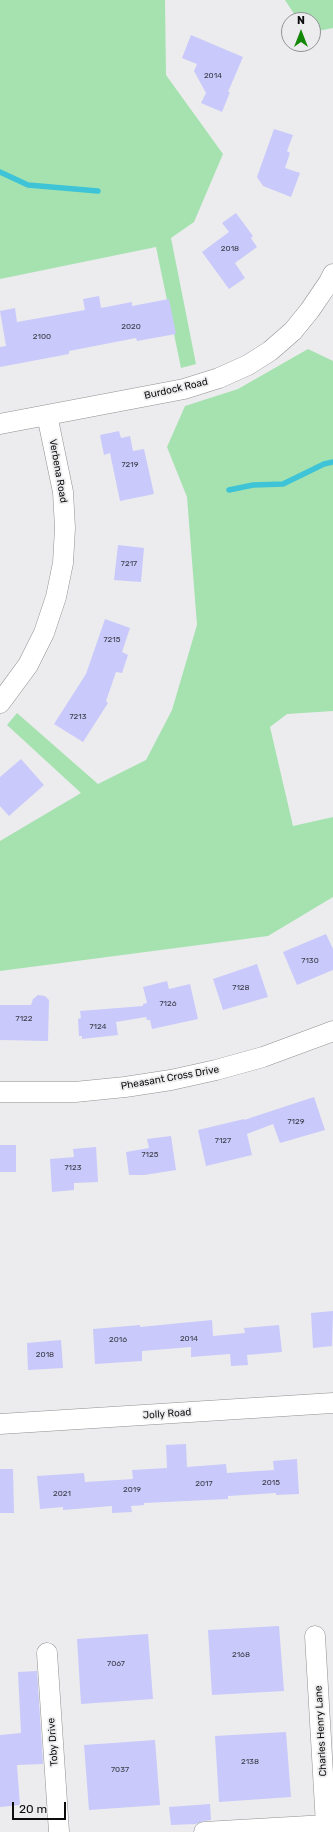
<!DOCTYPE html>
<html>
<head>
<meta charset="utf-8">
<style>
	body { margin:0 }
	#map { position:relative; width:333px; height:1832px; overflow:hidden; background:#ececee; font-family:Rubik,sans-serif }
	canvas { display:block }
	.north { position:absolute; left:281px; top:12px; width:40px; height:40px; box-sizing:border-box; background:#ececee; border:1px solid #929294; border-radius:50%; rotate:0deg; font-size:11px; font-weight:700; line-height:16px; text-align:center; color:#0c0c0c }
	.north::after { content:''; display:block; margin:auto; width:14px; height:18px; background:#138806; clip-path:polygon(50% 0,100% 100%,50% 72%,0 100%) }
	.scale { position:absolute; left:12px; top:1802px; width:54px; height:18px; box-sizing:border-box; border:2px solid #0c0c0c; border-top:0; padding-left:5px; font-size:12px; line-height:14px; white-space:nowrap; color:#0c0c0c; -webkit-text-stroke:3px #ececee; paint-order:stroke }
</style>
</head>
<body>
<div id="map">
<canvas width="333" height="1832"></canvas>
<div class="north">N</div>
<div class="scale">20 m</div>
</div>
<script>
const context = document.querySelector('canvas').getContext('2d');
context.lineJoin = 'round';
function paint(path, color) {
  context.fillStyle = color;
  context.fill(path, 'evenodd');
}
function poly(rows) {
  const path = new Path2D();
  for (const r of rows) {
    path.moveTo(r[0], r[1]);
    for (let i = 2; i < r.length; i += 2) path.lineTo(r[i], r[i + 1]);
  }
  return path;
}
function trace(path, color, width, dash) {
  context.strokeStyle = color;
  context.lineWidth = width;
  context.lineCap = dash ? 'butt' : 'round';
  context.setLineDash(dash || []);
  context.stroke(path);
}
function write(font, color, halo, rows, align = 'center') {
  context.font = font + ' Rubik,sans-serif';
  context.lineWidth = 3.5;
  context.setLineDash([]);
  context.textBaseline = 'middle';
  context.strokeStyle = halo;
  context.fillStyle = color;
  for (const [text, x, y, turn = 0] of rows) {
    context.save();
    context.translate(x, y);
    context.rotate((+turn || 0) * Math.PI / 180);
    context.textAlign = isNaN(turn) ? turn : align;
    if (halo) context.strokeText(text, 0, 0);
    context.fillText(text, 0, 0);
    context.restore();
  }
}
paint(poly([
	[0,0,165,0,166,75,223,154,194,222,171,238,196,364,181,368,156,247,0,279],
	[285,0,333,0,333,28,313,32,313,20,298,20],
	[308,349,333,361,333,711,287,714,270,727,293,826,333,817,333,897,268,936,0,971,0,841,81,793,7,725,17,713,98,784,146,760,172,710,197,625,187,497,167,447,185,406,238,389]
]), '#a6e2b0');
trace(poly([
	[0,172,28,185,98,191],
	[229,490,253,485,283,484,324,464,333,462]
]), '#3ec4d6', 5.5);
paint(poly([
	[191,35,243,57,228,92,230,92,222,112,201,103,206,93,194,71,197,64,182,58],
	[274,129,293,135,287,151,290,153,285,168,300,173,291,197,263,186,257,177],
	[236,213,253,236,251,238,257,247,235,263,245,278,229,289,202,252,229,232,222,223],
	[99,296,101,308,132,302,132,306,169,299,176,334,137,341,136,338,69,351,69,354,0,367,0,347,6,346,0,311,15,308,17,322,85,310,83,299],
	[119,431,121,438,130,436,133,451,144,449,154,494,120,501,110,453,104,455,100,435],
	[118,545,144,548,141,582,114,580],
	[105,619,130,628,122,652,128,655,122,673,116,672,106,701,108,703,83,742,54,724,86,674],
	[21,759,44,785,9,816,0,806,0,777],
	[326,934,333,949,333,970,297,985,283,952],
	[257,964,268,997,223,1010,213,979],
	[167,981,169,989,190,984,198,1019,152,1029,150,1020,147,1020,146,1017,116,1022,118,1035,82,1039,82,1036,79,1036,78,1019,81,1018,80,1011,143,1006,143,1004,147,1003,143,987],
	[38,995,45,996,49,1000,48,1041,0,1040,0,1005,31,1005,33,999],
	[314,1097,325,1130,280,1143,273,1124,247,1134,252,1155,206,1166,198,1130,244,1119,244,1120],
	[171,1136,176,1170,144,1175,129,1175,126,1152,149,1148,147,1139],
	[0,1145,16,1145,16,1172,0,1172],
	[96,1147,98,1182,74,1183,74,1190,52,1192,50,1159,74,1157,73,1149],
	[333,1311,332,1346,313,1348,311,1313],
	[212,1320,213,1336,245,1333,244,1328,279,1325,282,1352,247,1355,248,1365,231,1366,230,1354,191,1357,191,1347,142,1351,142,1361,95,1364,93,1329,140,1325,140,1327],
	[61,1340,63,1368,28,1370,27,1343],
	[186,1444,187,1467,226,1464,227,1473,274,1470,273,1461,297,1459,299,1494,276,1495,276,1493,228,1496,228,1499,144,1503,144,1505,131,1506,132,1512,112,1513,112,1506,63,1510,63,1507,40,1509,37,1476,84,1473,85,1482,133,1479,132,1470,167,1468,166,1445],
	[0,1469,13,1469,14,1513,0,1513],
	[279,1626,284,1691,212,1695,208,1630],
	[148,1634,153,1699,81,1704,77,1639],
	[37,1671,43,1764,17,1765,20,1805,0,1807,0,1735,21,1733,18,1672],
	[286,1732,291,1797,219,1802,215,1736],
	[155,1740,160,1805,89,1810,84,1745],
	[210,1804,211,1820,203,1821,196,1824,171,1825,169,1807]
]), '#c9c9fb');
const street = poly([
	[0,424,184,389,219,378,248,365,270,351,293,331,310,310,329,282,333,274],
	[0,703,28,665,44,633,56,597,63,563,65,528,63,492,47,415],
	[0,1092,75,1092,125,1087,171,1080,216,1070,263,1057,333,1031],
	[0,1424,333,1403],
	[47,1653,59,1832],
	[204,1832,326,1825,315,1636]
]);
trace(street, '#909092', 21);
trace(street, '#fff', 20);
write('8px', '#3b3b48', null, [
	["2014",213,76],
	["2018",230,249],
	["2020",131,327],
	["2100",42,337],
	["7219",130,465],
	["7217",129,564],
	["7215",112,640],
	["7213",78,717],
	["7130",310,961],
	["7128",241,988],
	["7126",168,1004],
	["7122",24,1019],
	["7124",98,1027],
	["7129",296,1122],
	["7127",223,1141],
	["7125",150,1155],
	["7123",73,1168],
	["2014",189,1339],
	["2016",118,1340],
	["2018",45,1355],
	["2015",271,1483],
	["2017",204,1484],
	["2019",132,1490],
	["2021",62,1494],
	["2168",241,1655],
	["7067",116,1664],
	["2138",250,1762],
	["7037",120,1770]
]);
write('10px', '#0c0c0c', '#ececee', [
	["Burdock Road",176,389,-13],
	["Verbena Road",58,471,80],
	["Pheasant Cross Drive",170,1078,-10],
	["Jolly Road",167,1414,-4],
	["Charles Henry Lane",321,1731,-93],
	["Toby Drive",53,1742,-94]
]);
</script>
</body>
</html>
